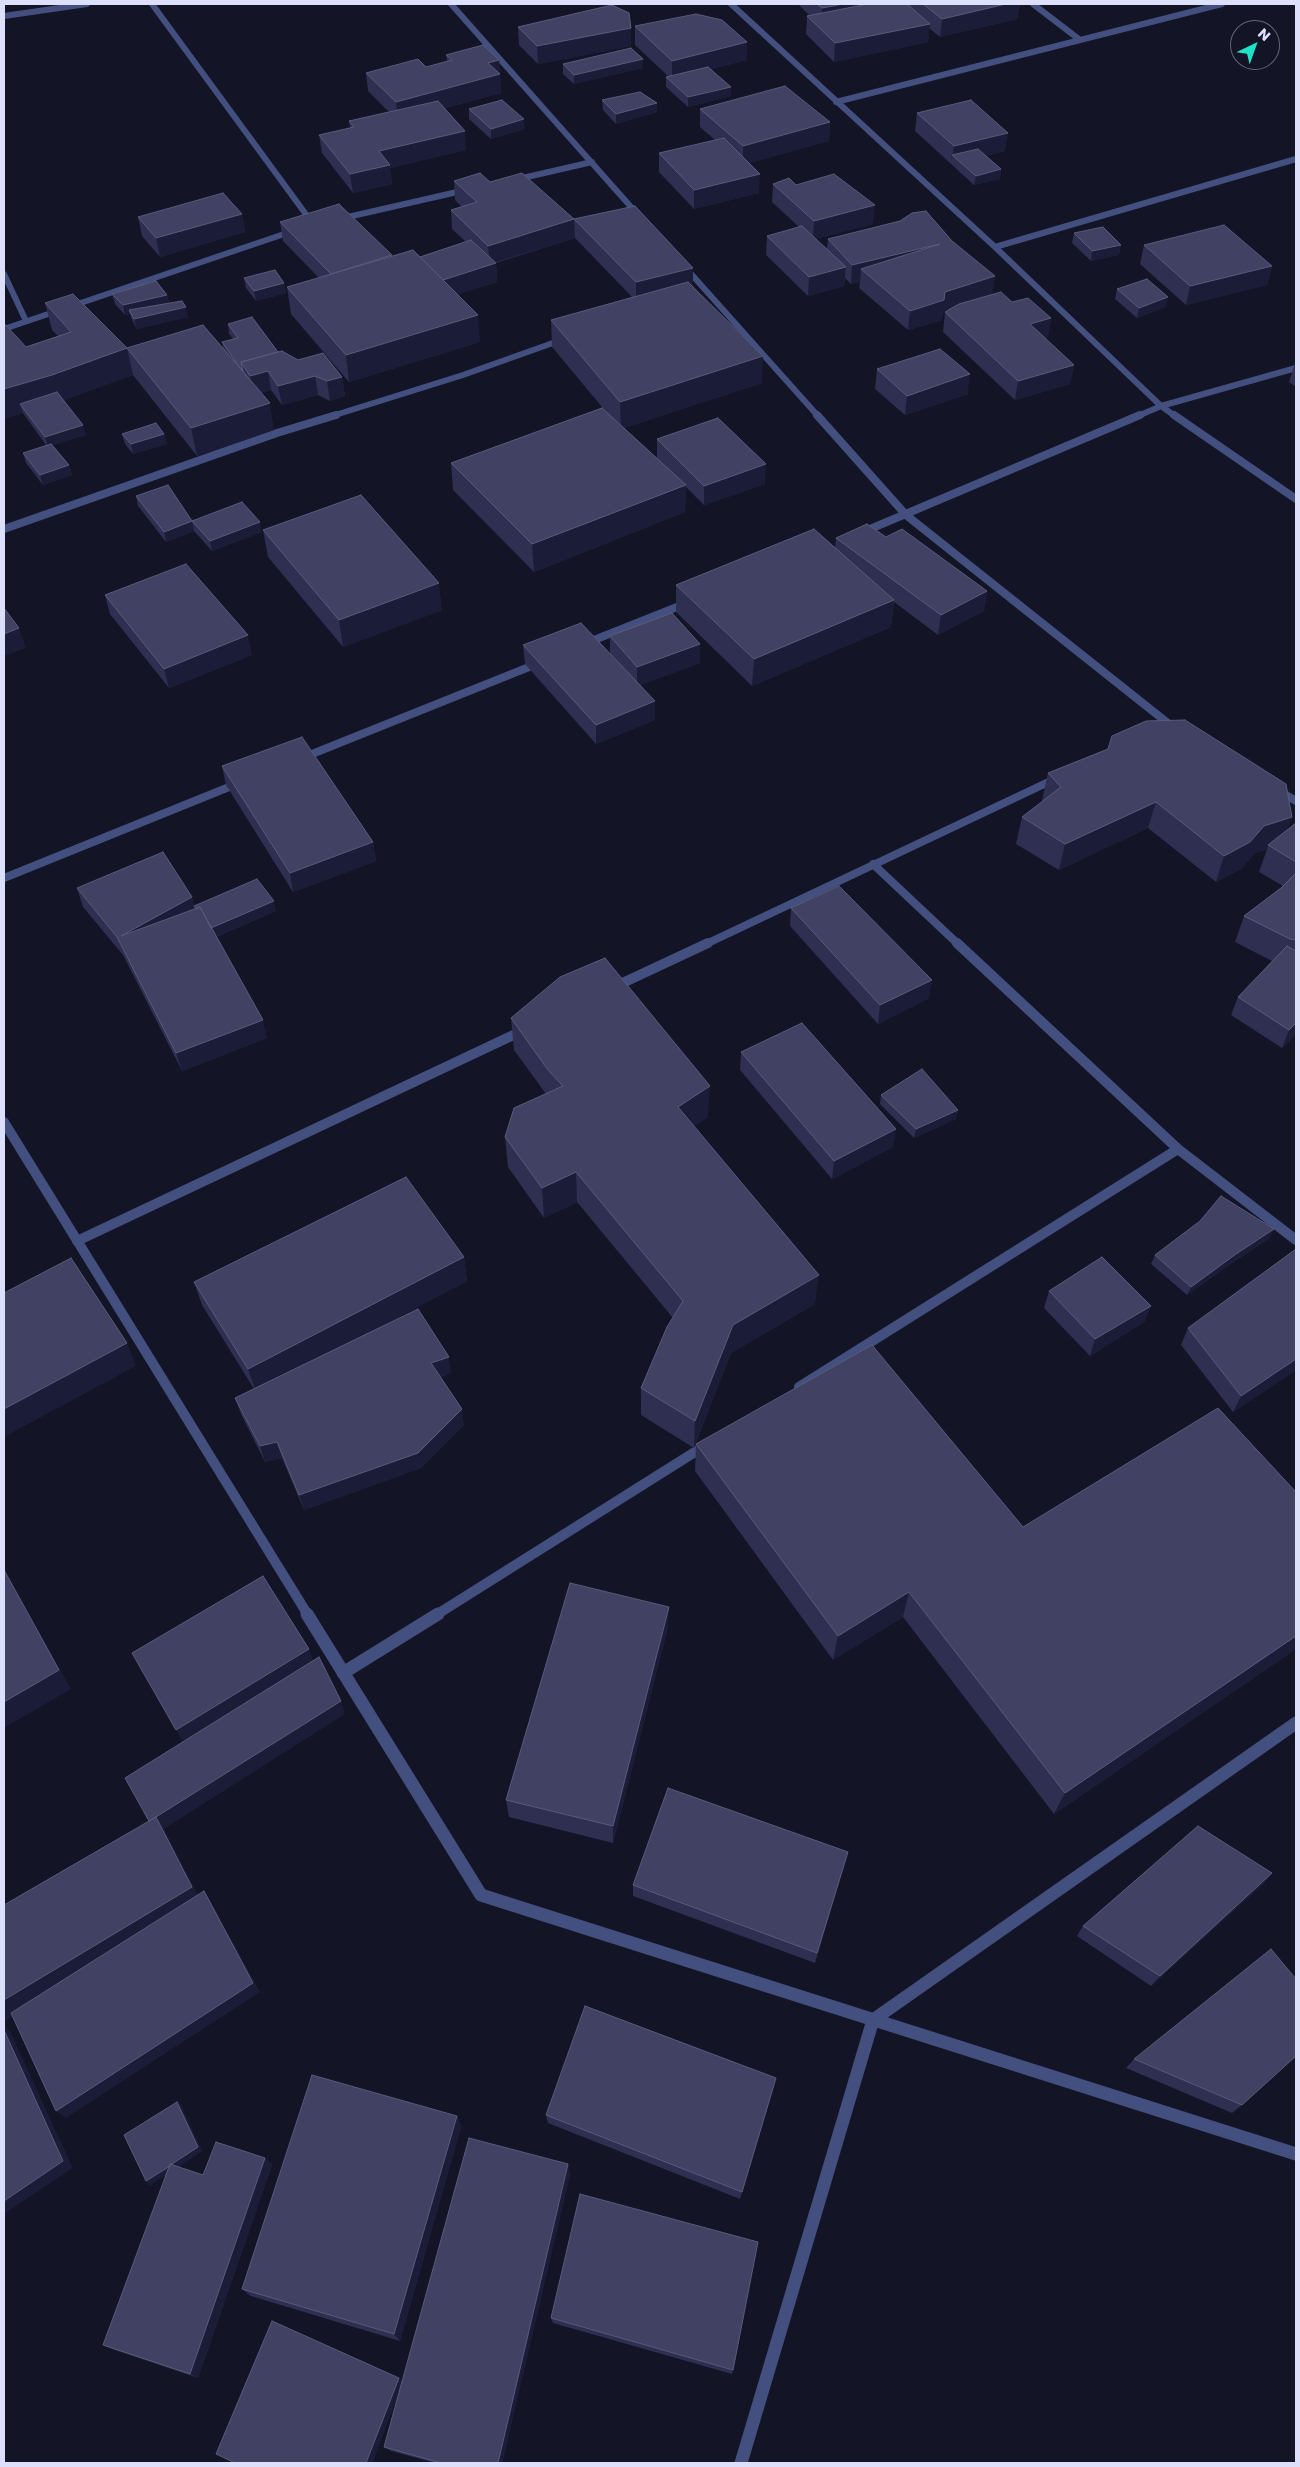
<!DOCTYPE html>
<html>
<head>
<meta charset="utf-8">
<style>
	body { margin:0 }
	#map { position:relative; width:1300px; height:2467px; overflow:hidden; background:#131426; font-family:Poppins,sans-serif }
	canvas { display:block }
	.frame { position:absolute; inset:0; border:5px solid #dce0fb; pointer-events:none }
	.north { position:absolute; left:1230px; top:20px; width:50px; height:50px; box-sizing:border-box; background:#131426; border:1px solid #63667b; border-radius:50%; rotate:42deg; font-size:14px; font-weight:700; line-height:20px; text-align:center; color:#dce0fb }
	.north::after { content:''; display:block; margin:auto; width:18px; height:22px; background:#1ee4c7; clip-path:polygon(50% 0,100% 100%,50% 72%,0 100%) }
</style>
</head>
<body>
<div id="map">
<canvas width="1300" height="2467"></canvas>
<div class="frame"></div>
<div class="north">N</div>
</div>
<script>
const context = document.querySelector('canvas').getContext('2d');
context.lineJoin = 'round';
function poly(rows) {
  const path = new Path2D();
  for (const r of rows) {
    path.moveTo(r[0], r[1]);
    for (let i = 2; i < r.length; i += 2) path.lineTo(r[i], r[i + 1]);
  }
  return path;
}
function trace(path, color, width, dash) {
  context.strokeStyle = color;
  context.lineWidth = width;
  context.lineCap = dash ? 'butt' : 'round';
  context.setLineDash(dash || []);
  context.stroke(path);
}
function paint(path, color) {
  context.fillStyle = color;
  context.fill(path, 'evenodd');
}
trace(poly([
	[152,4,313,224],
	[451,4,639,216],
	[731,4,995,247,1161,406,1175,416],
	[1033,4,1080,40],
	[4,16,87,4],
	[836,102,1222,4],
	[514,180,592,162],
	[339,219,466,190],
	[995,247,1296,159],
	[684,266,818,416],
	[4,274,26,321],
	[4,329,293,231],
	[332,416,463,375,564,339],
	[1138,416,1161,406,1296,368]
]), '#43507f', 6);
trace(poly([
	[817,415,906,515,1174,728],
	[1174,415,1296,499],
	[4,529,277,433,336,415],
	[863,532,1140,415],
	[584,644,687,603],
	[302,758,539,663],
	[1276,789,1296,801],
	[873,864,958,944],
	[4,878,239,783],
	[706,944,1057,778]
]), '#43507f', 8);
trace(poly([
	[957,943,1178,1149,1296,1240],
	[614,987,708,943],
	[4,1122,308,1615],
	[77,1241,524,1030],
	[799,1387,1178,1149],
	[436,1615,706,1445]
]), '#43507f', 10);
trace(poly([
	[307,1614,481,1895,1296,2154],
	[343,1673,438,1614],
	[741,2463,873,2020,1296,1723]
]), '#43507f', 13);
paint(poly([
	[799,4,1020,4,1017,19,940,37,929,28,928,42,834,62,806,34,807,16,810,16,799,5],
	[635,26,747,42,747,60,711,69,731,96,688,107,666,87,666,77,669,77,635,45],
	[518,27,631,28,631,46,538,64,519,45],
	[446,55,499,60,501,93,445,108,466,150,390,168,392,184,353,193,322,153,319,135,350,128,349,121,389,112,368,91,366,73,426,67,447,61],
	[643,59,643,68,574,84,563,74,563,64],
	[602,100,657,112,616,124,603,110],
	[469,109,524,119,524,129,491,139,469,119],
	[700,109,830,122,829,141,749,163,759,193,694,209,659,172,659,153,715,140,700,127],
	[917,113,1005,151,986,156,1001,169,1000,179,974,185,915,131],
	[454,181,490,182,574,219,575,238,496,263,497,282,458,294,480,342,349,382,291,314,287,287,319,278,283,241,280,222,392,255,392,257,420,257,466,242,452,229,451,210,462,207,455,200],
	[773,184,796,185,873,224,816,239,827,249,828,239,952,241,995,276,992,294,1051,318,1048,337,1045,338,1074,365,1070,384,1015,400,943,332,945,312,952,308,943,311,942,320,908,330,859,288,860,282,851,284,845,278,844,286,808,296,766,255,767,236,799,227,772,202],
	[242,214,245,232,160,257,142,236,138,217],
	[574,219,693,268,693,286,762,383,624,428,657,458,657,439,765,484,704,505,686,487,685,512,534,572,453,490,451,463,607,413,552,347,551,320,632,297,575,238],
	[1074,233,1121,245,1119,255,1091,261,1072,243],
	[1144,245,1272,266,1267,285,1186,305,1140,264],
	[244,278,284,283,286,293,256,301,246,288],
	[1117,289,1166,307,1137,318,1115,299],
	[112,294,167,295,169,303,188,317,137,329,132,320,130,314,125,315,115,304],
	[45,303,127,348,133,375,64,400,86,435,53,445,69,465,72,475,43,485,26,463,23,453,46,445,23,413,4,419,26,347,58,336,52,330],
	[228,324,278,352,342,377,345,396,330,401,318,395,282,405,271,390,261,393,274,430,197,456,133,375,127,348,223,348,222,342,233,339,229,334],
	[1296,362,1296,387,1289,382,1295,363],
	[877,369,968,394,905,415,875,389],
	[122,434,164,434,167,444,133,454,125,444],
	[136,496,192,521,262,532,212,551,194,531,166,542,138,506],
	[263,530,442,610,343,647,268,557],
	[886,537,987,591,984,611,938,635,894,602,891,627,752,686,676,612,676,585,835,547,836,538],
	[105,595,252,655,169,688,110,614],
	[610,636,700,644,700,663,640,685,655,720,596,744,525,664,523,645,610,654],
	[1108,749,1292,817,1286,831,1296,823,1296,1034,1282,1048,1231,1015,1238,997,1272,961,1235,942,1244,916,1283,886,1259,872,1267,849,1255,853,1241,869,1216,882,1148,828,1059,870,1016,844,1022,817,1043,801,1042,800,1048,773],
	[222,766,373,842,376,861,293,892,226,785],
	[77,888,192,897,195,909,194,906,276,911,216,937,267,1038,182,1071,123,955,83,907],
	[791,908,929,998,878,1024,790,926],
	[511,1018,708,1117,694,1126,815,1304,731,1353,694,1448,641,1415,641,1388,673,1318,577,1202,544,1218,508,1167,505,1137,546,1094,514,1050],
	[741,1052,893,1147,832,1179,740,1070],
	[881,1095,956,1119,914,1138,880,1104],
	[1270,1238,1232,1263,1187,1295,1151,1264,1155,1255],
	[1296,1249,1296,1370,1233,1412,1181,1345,1188,1328],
	[464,1257,467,1281,349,1343,451,1373,441,1377,464,1425,421,1468,304,1510,282,1458,265,1462,241,1414,235,1398,254,1389,202,1305,194,1282],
	[1049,1291,1151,1306,1144,1322,1090,1356,1044,1308],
	[696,1444,1023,1527,1296,1492,1296,1649,1054,1814,903,1617,833,1660,695,1471],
	[668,1627,613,1843,509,1817,506,1800],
	[848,1852,815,1963,633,1896,633,1885],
	[1272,1873,1263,1884,1151,1986,1077,1936,1083,1926],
	[1134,2059,1242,2105,1232,2113,1126,2068],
	[774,2086,740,2199,548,2123,546,2115],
	[177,2102,181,2106,202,2151,178,2167,203,2175,265,2158,272,2165,198,2378,112,2349,103,2345,167,2174,150,2185,146,2181],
	[457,2116,461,2127,400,2341,251,2296,242,2289],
	[568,2164,570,2174,502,2463,435,2463,391,2451,384,2447,400,2389,372,2463,235,2463,402,2381],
	[551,2318,733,2370,732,2374,553,2323]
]), '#2e2f51');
paint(poly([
	[843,4,882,4,821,26,822,8],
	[1006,4,1020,4,1017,19,940,37,942,19],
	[930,24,928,42,834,62,835,43],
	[631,28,631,46,538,64,537,46],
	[747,42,747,60,672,79,672,61],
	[643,59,643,68,574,84,574,75],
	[499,60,501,93,398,120,396,102,488,63],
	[731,87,731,96,688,107,688,97],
	[657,103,657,112,616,124,616,114],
	[524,119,524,129,491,139,491,129],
	[830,122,829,141,743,165,743,146],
	[465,131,466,150,390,168,392,184,353,193,350,174,379,151],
	[1008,133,1005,151,961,162,952,155,951,164,954,146],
	[1001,169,1000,179,974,185,976,176],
	[760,174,759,193,694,209,694,190],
	[875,205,873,224,813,240,814,221],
	[242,214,245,232,160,257,156,238],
	[574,219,575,238,490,264,488,246],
	[940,244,861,269,860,282,851,284,852,265],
	[1121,245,1119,255,1091,261,1092,251],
	[392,255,394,274,331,274],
	[496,263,497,282,444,299,442,280],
	[1272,266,1267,285,1186,305,1190,286],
	[846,267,844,286,808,296,809,277],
	[693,268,693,287,636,301,636,282],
	[995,276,992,295,943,311,942,320,908,330,910,311,945,292],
	[284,283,286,293,256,301,254,291],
	[167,295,169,305,129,310,130,314,125,315,123,305],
	[1168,297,1166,307,1137,318,1139,308],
	[186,307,188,317,137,329,134,319],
	[478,315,480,342,349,382,346,355],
	[1051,318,1048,337,1026,343,1030,324],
	[127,348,133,375,59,402,20,404,23,413,4,419,4,389],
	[763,356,762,383,621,429,620,402],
	[1074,365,1070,384,1015,400,1018,381],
	[268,371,271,390,254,395,250,376],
	[970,374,968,394,905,415,907,396],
	[315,376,318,395,282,405,278,386],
	[342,377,345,396,330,401,327,381],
	[270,403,274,430,197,456,191,428],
	[83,425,86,435,48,447,45,437],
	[164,434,167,444,133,454,131,444],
	[766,464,765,484,704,505,704,486],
	[69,465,72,475,43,485,40,475],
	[686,485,685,512,534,572,532,544],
	[192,521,194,531,166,542,164,532],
	[260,522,262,532,212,551,210,541],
	[439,583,442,610,343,647,339,620],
	[987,591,984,611,938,635,941,615],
	[894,600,891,627,752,686,754,659],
	[19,628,26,648,4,656,4,634],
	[248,635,252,655,169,688,164,669],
	[700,644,700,663,637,686,637,667],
	[655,701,655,720,596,744,596,725],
	[1156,802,1148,828,1059,870,1065,844],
	[1292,817,1282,843,1268,845,1267,849,1255,853,1241,869,1216,882,1224,856,1264,826],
	[373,842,376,861,293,892,290,873],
	[192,897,197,916,121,936],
	[274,901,276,911,213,938,210,928],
	[932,980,929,998,878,1024,880,1005],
	[263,1020,267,1038,182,1071,176,1053],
	[1296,1023,1296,1034,1282,1048,1289,1030],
	[710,1086,708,1117,677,1137,678,1107],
	[958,1110,956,1119,914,1138,916,1129],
	[896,1129,893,1147,832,1179,834,1161],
	[576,1172,577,1202,544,1218,542,1188],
	[1274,1229,1270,1238,1232,1263,1187,1295,1191,1287,1236,1254],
	[464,1257,467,1281,256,1392,248,1369],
	[819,1275,815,1304,731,1353,694,1448,695,1421,733,1325],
	[1151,1306,1144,1322,1090,1356,1095,1339],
	[127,1343,136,1366,4,1437,4,1409],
	[449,1357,451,1373,434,1379,431,1363],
	[1296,1359,1296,1370,1233,1412,1241,1396],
	[462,1409,464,1425,421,1468,304,1510,299,1495],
	[277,1442,282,1458,265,1462,260,1446],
	[4,1568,71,1689,4,1728],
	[909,1592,903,1617,833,1660,838,1636],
	[669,1607,668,1627,613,1843,613,1826],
	[1296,1636,1296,1649,1054,1814,1065,1793],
	[309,1649,314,1663,183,1742,176,1730],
	[341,1701,345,1714,164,1829,202,1903,4,2022,4,2000,149,1822],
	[1272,1873,1263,1884,1151,1986,1160,1976],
	[204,1891,211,1902,260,1992,66,2118,56,2111],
	[4,2025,10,2031,73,2168,4,2214],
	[177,2102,181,2106,202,2151,150,2185,146,2181],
	[457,2116,461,2127,400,2341,394,2334],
	[265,2158,272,2165,198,2378,190,2374],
	[568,2164,570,2174,502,2463,498,2463],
	[399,2378,403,2382,372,2463,366,2463]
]), '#1b1c38');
const building = poly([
	[817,4,843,4,822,8,817,4],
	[868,4,907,4,930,24,835,43,807,16,868,4],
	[923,4,1006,4,942,19,923,4],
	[612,5,629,13,631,28,537,46,518,27,612,5],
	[696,14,722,20,747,42,672,61,635,26,696,14],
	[483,45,499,60,488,63,500,74,396,102,366,73,418,59,426,67,452,60,446,55,483,45],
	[631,48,643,59,574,75,563,64,631,48],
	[708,67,731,87,688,97,666,77,708,67],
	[785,86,830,122,743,146,700,109,785,86],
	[640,92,657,103,616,114,602,100,640,92],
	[502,100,524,119,491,129,469,109,502,100],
	[971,100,1008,133,954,146,917,113,971,100],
	[438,101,465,131,379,151,390,165,350,174,319,135,354,127,349,121,438,101],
	[724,138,760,174,694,190,659,153,724,138],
	[978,149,1001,169,976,176,952,155,978,149],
	[480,173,490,182,522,173,574,219,488,246,451,210,477,202,454,181,480,173],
	[834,174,875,205,814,221,773,184,789,178,796,185,834,174],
	[223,193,242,214,156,238,138,217,223,193],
	[339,204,392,255,331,274,280,222,339,204],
	[635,206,693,268,636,282,574,219,635,206],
	[926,211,952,241,995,276,945,292,944,300,910,311,861,269,940,244,852,265,828,239,900,221,912,213,926,211],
	[1224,225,1272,266,1190,286,1144,245,1224,225],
	[802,226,846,267,809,277,767,236,802,226],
	[1103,227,1121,245,1092,251,1074,233,1103,227],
	[471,240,496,263,443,280,420,257,471,240],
	[413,250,478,315,346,355,287,287,413,250],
	[275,270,284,283,254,291,244,278,275,270],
	[1147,279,1168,297,1139,308,1117,289,1147,279],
	[156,281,167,295,123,305,112,294,156,281],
	[688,282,763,356,620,402,551,320,688,282],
	[1001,292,1012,302,1028,298,1051,318,1030,324,1074,365,1018,381,945,312,959,304,1001,292],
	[73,294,127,348,52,375,4,389,4,323,26,347,71,332,45,303,73,294],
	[182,301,186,307,134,319,129,310,182,301],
	[252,317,278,352,241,362,243,372,222,342,238,338,228,324,252,317],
	[203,325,270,403,191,428,127,348,203,325],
	[940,349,970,374,907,396,877,369,940,349],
	[282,351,298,360,323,353,342,377,327,381,315,376,278,386,268,371,250,376,241,362,282,351],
	[57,392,83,425,45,437,20,404,57,392],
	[602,408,686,485,532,544,451,463,602,408],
	[718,418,766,464,704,486,657,439,718,418],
	[156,423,164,434,131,444,122,434,156,423],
	[51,444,69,465,40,475,23,453,51,444],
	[168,485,192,521,164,532,136,496,168,485],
	[361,495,439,583,339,620,263,530,361,495],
	[242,502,260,522,210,541,192,521,242,502],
	[867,524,886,537,902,529,987,591,941,615,836,538,867,524],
	[814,529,894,600,754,659,676,585,814,529],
	[186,564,248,635,164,669,105,595,186,564],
	[4,608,19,628,4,634,4,608],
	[672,613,700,644,637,667,610,636,672,613],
	[581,623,655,701,596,725,523,645,581,623],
	[1185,720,1286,784,1292,817,1264,826,1250,842,1224,856,1156,802,1065,844,1022,817,1061,787,1048,773,1108,749,1112,736,1146,721,1185,720],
	[302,737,373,842,290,873,222,766,302,737],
	[1296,823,1296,862,1268,845,1296,823],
	[163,852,192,897,121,936,200,907,263,1020,176,1053,117,937,77,888,163,852],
	[1296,873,1296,940,1290,939,1244,916,1281,888,1296,873],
	[257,879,274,901,211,928,200,907,196,909,194,906,257,879],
	[839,886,932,980,880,1005,791,908,839,886],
	[1287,946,1296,951,1296,1023,1289,1030,1238,997,1287,946],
	[605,958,710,1086,678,1107,819,1275,733,1325,695,1421,641,1388,667,1327,683,1301,576,1172,542,1188,505,1137,514,1108,563,1086,548,1070,511,1018,560,977,605,958],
	[802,1023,896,1129,834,1161,741,1052,802,1023],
	[922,1069,958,1110,916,1129,881,1095,922,1069],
	[406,1177,464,1257,248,1369,194,1282,406,1177],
	[1221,1196,1274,1229,1236,1254,1191,1287,1155,1255,1200,1221,1221,1196],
	[1296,1249,1296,1359,1241,1396,1188,1328,1296,1249],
	[1102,1257,1151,1306,1095,1339,1049,1291,1102,1257],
	[71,1258,127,1343,4,1409,4,1293,71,1258],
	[418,1309,449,1357,431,1363,462,1409,418,1453,299,1495,277,1442,260,1446,235,1398,418,1309],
	[872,1345,1023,1527,1218,1408,1296,1492,1296,1636,1065,1793,909,1592,838,1636,696,1444,872,1345],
	[4,1570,59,1670,4,1702,4,1570],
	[263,1576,309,1649,176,1730,132,1653,263,1576],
	[570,1583,669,1607,613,1826,506,1800,570,1583],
	[319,1657,341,1701,156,1817,149,1821,125,1778,319,1657],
	[668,1788,848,1852,817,1953,633,1885,668,1788],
	[156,1817,192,1887,4,2000,4,1905,156,1817],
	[1198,1826,1272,1873,1160,1976,1083,1926,1198,1826],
	[204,1891,253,1983,56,2111,11,2013,204,1891],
	[1271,1949,1296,1979,1296,2056,1242,2105,1134,2059,1271,1949],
	[585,2006,776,2078,742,2192,546,2115,585,2006],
	[4,2030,63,2161,4,2201,4,2030],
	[312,2075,457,2116,394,2334,242,2289,312,2075],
	[177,2102,198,2147,172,2164,170,2164,170,2166,146,2181,124,2135,177,2102],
	[469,2138,568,2164,498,2463,441,2463,384,2447,469,2138],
	[216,2142,265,2158,190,2374,103,2345,170,2164,203,2175,216,2142],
	[580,2194,758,2242,733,2370,551,2318,580,2194],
	[272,2321,399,2378,366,2463,235,2463,216,2454,272,2321]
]);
paint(building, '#414263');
trace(building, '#595b7b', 1);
</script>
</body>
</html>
